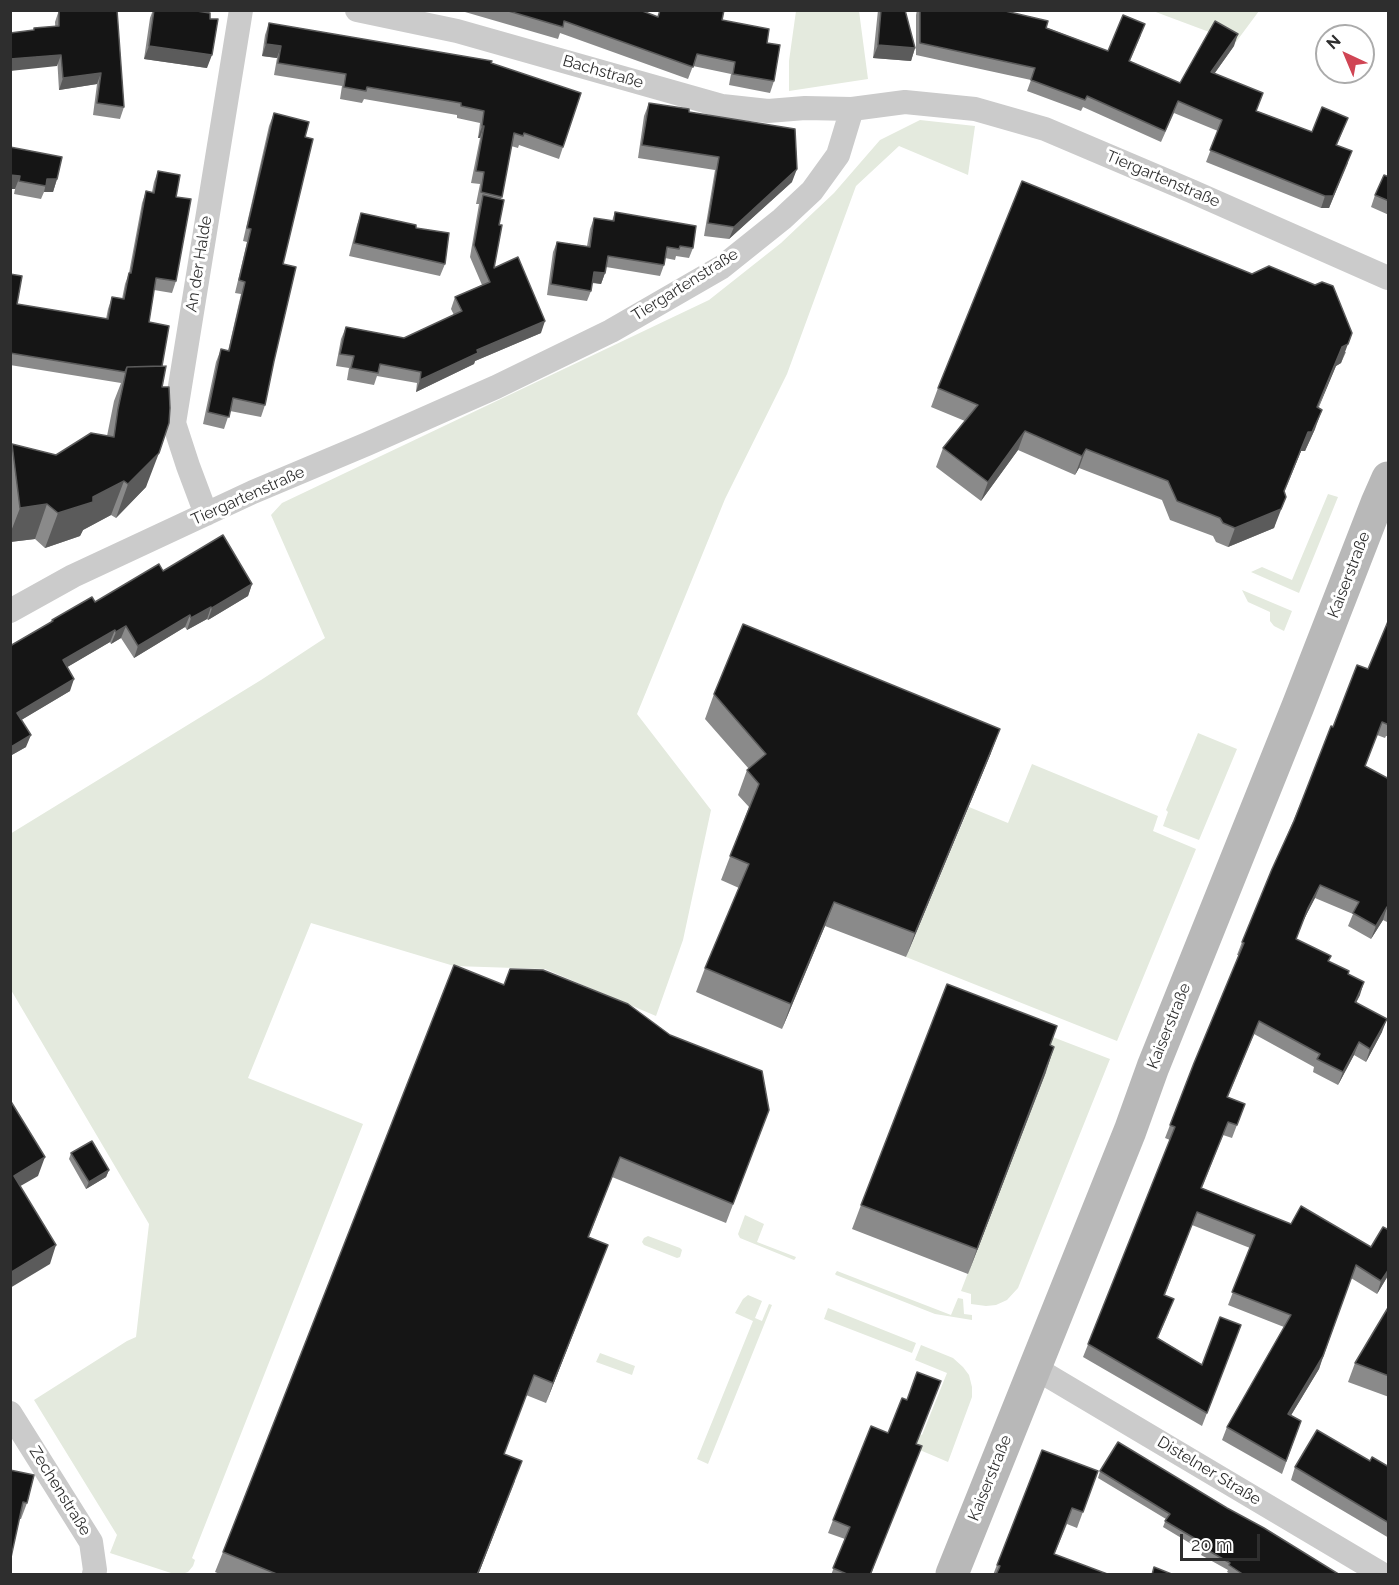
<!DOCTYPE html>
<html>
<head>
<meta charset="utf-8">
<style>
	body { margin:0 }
	#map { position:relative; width:1399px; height:1585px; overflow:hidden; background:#fff; font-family:Raleway,sans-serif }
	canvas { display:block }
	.frame { position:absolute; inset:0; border:12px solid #2e2e2e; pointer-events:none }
	.north { position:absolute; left:1315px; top:24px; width:60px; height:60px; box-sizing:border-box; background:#fff; border:2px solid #ababab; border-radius:50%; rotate:316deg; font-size:16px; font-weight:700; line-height:24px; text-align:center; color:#2e2e2e }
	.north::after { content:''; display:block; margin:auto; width:21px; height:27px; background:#d04554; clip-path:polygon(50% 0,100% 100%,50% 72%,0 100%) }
	.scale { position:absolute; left:1180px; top:1534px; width:80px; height:27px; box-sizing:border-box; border:3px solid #2e2e2e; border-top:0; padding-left:8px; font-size:18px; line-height:21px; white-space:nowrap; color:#2e2e2e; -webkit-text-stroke:4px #fff; paint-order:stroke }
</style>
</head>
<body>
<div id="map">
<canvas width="1399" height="1585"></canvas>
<div class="frame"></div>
<div class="north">N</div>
<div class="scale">20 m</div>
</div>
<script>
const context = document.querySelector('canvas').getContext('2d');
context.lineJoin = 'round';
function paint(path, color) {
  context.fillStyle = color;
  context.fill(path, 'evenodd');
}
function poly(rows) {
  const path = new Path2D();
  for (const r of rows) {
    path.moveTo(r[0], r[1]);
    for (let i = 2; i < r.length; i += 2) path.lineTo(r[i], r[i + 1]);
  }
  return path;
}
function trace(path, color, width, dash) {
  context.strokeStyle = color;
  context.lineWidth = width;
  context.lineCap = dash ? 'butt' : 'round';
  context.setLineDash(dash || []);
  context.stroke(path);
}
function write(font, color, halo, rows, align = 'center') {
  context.font = font + ' Raleway,sans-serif';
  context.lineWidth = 6;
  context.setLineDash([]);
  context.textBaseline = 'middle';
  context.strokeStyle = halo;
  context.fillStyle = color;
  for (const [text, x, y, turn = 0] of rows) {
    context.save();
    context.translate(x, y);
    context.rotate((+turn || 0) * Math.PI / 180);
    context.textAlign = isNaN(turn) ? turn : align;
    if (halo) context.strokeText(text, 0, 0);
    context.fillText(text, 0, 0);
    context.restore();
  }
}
paint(poly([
	[796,11,859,11,868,79,789,91,789,61],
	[1153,11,1259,11,1236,42],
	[920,120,975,126,968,175,899,146,856,186,787,374,725,499,637,714,711,810,683,940,656,1016,545,969,454,966,311,923,248,1078,363,1124,192,1558,195,1560,193,1566,188,1572,182,1574,174,1574,110,1553,117,1535,34,1400,127,1341,136,1337,149,1224,11,990,10,834,261,680,325,638,271,515,282,503,709,300,781,243,834,193,880,140],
	[1328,494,1338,497,1299,593,1251,572,1262,567,1292,580],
	[1242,590,1292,611,1284,631,1274,626,1270,621,1270,612,1248,602],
	[1198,733,1237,749,1199,840,1163,826,1168,812,1166,810],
	[1032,764,1158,816,1153,831,1196,849,1117,1041,906,957,969,807,1008,823],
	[1050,1036,1110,1059,1018,1288,1007,1300,996,1305,986,1306,971,1304,971,1294,961,1291,1045,1072],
	[745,1215,764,1224,757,1242,796,1257,795,1259,794,1260,740,1238,738,1234],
	[648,1236,680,1248,682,1250,680,1257,677,1258,644,1245,642,1242,644,1238],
	[837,1271,951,1315,958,1298,963,1299,964,1314,972,1315,972,1320,935,1314,836,1275,835,1274],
	[748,1295,762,1301,755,1318,762,1321,769,1304,772,1305,708,1464,697,1459,753,1321,735,1313,743,1299],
	[828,1308,916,1343,912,1353,824,1319],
	[921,1345,953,1358,963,1367,969,1375,972,1387,972,1397,948,1462,887,1436,892,1423,922,1435,947,1373,915,1360],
	[600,1353,635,1366,632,1375,596,1362]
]), '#e4eade');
trace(poly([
	[357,10,457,31,722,106,768,111,805,108,852,109],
	[206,514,188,466,174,423,241,10],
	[10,611,73,576,253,492,367,444,496,387,611,331,722,267,782,219,812,191,838,155,852,109,905,102,975,109,1045,129,1191,191,1388,278],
	[1035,1368,1382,1574],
	[10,1413,91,1542,95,1570,94,1574]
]), '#cbcbcb', 24);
trace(poly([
	[952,1574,1130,1131,1153,1067,1298,706,1377,503,1388,478]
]), '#b8b8b8', 33);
paint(poly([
	[59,10,124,107,120,119,93,115,97,84,59,90,55,22],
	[153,10,190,10,207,68,144,59,150,18],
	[466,10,640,10,658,17,722,20,767,43,774,81,770,93,729,85,731,74,693,66,688,79,560,33,558,39,465,12],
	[878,10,905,10,915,48,911,61,873,58],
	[917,10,1001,10,1108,51,1141,35,1130,61,1180,83,1234,46,1214,74,1257,111,1312,132,1348,118,1337,145,1348,163,1329,208,1321,208,1206,162,1218,131,1174,113,1161,142,1083,107,1081,111,1027,91,1031,80,916,55,916,15],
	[269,23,491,63,563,147,559,159,519,145,518,148,511,146,501,199,499,225,494,268,541,333,475,361,474,364,416,392,417,383,377,376,374,385,347,380,349,368,336,366,341,339,346,327,404,338,454,315,451,309,455,297,482,285,470,257,479,204,476,204,480,184,471,183,480,138,478,138,480,123,457,118,457,115,364,99,362,103,340,99,342,86,274,75,277,58,262,56,265,35],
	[649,103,689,112,792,182,729,239,704,236,715,170,638,158,644,116],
	[274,113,283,264,274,361,265,405,261,417,230,411,224,429,203,424,216,362,221,349,228,351,241,294,235,293,247,242,243,241,269,126],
	[10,147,57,179,53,192,44,192,41,199,14,194,15,189],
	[158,171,176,197,176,281,172,293,154,290,149,322,162,366,162,387,146,487,116,518,111,515,83,530,80,536,45,548,35,539,10,542,10,449,12,444,56,455,107,436,114,401,121,383,10,365,10,274,17,304,106,319,108,309,112,297,122,299,125,284,129,273,142,203,146,191,152,192,154,182],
	[1389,177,1389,215,1371,207,1375,195],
	[615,212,693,248,689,258,676,256,675,260,665,258,664,265,660,276,606,267,605,273,601,284,592,283,591,291,587,301,547,295,553,252,557,242,587,246,590,229,594,218,612,221],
	[361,213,416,228,445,264,440,276,349,256,357,225],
	[1346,352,1341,363,1336,366,1318,408,1315,429,1305,451,1301,451,1284,492,1274,528,1228,547,1216,542,1213,536,1170,520,1162,500,1079,468,1075,475,1018,450,981,501,936,467,943,448,965,421,931,407,938,388],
	[163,571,252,584,248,596,208,620,207,619,187,630,185,627,134,658,121,638,111,644,110,642,67,667,70,691,21,720,26,747,10,756,10,646,51,622,52,620,95,602],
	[1389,619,1389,733,1387,736,1386,736,1385,738,1377,735,1365,766,1389,779,1389,923,1383,920,1371,939,1348,926,1353,914,1315,898,1303,921,1296,939,1348,975,1360,995,1356,1002,1382,1032,1366,1062,1354,1055,1338,1085,1313,1072,1314,1067,1254,1034,1228,1097,1245,1104,1232,1138,1223,1135,1202,1188,1291,1224,1371,1247,1389,1230,1389,1274,1377,1294,1351,1278,1319,1369,1291,1415,1301,1421,1282,1474,1222,1440,1227,1427,1284,1327,1228,1305,1250,1248,1192,1225,1165,1295,1169,1312,1158,1338,1202,1365,1241,1325,1202,1426,1083,1357,1170,1140,1165,1138,1194,1063,1239,955,1237,955,1242,942,1333,727,1368,669],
	[714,694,991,753,906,957,825,926,782,1029,696,992,705,968,739,888,721,880,749,807,738,795,747,770,749,769,705,719],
	[454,965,769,1110,726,1223,612,1177,589,1237,608,1245,546,1403,526,1395,504,1454,515,1481,478,1575,222,1575,215,1572,223,1552],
	[1046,1072,968,1274,852,1229,861,1205],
	[71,1153,109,1170,106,1177,86,1189,69,1159],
	[1389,1306,1389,1397,1348,1382,1355,1363],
	[916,1444,871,1575,831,1575,845,1539,828,1533,833,1520],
	[1042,1450,1098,1471,1077,1528,1067,1524,1054,1555,1110,1575,993,1575],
	[1370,1461,1389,1467,1389,1538,1291,1480,1295,1467],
	[10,1470,27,1503,21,1519,19,1519],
	[1100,1471,1340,1575,1232,1575,1227,1572,1228,1570,1201,1555,1203,1551,1163,1527,1166,1519,1098,1478]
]), '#8a8a8a');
paint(poly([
	[1238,34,1234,46,1207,84,1211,72],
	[266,44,281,46,277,58,262,56],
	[878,45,915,48,911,61,873,58],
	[149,46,212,55,207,68,144,59],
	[61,55,57,66,10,71,10,59],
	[101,73,97,84,59,90,63,78],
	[482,126,484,126,480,138,478,138],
	[1352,151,1329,208,1321,208,1325,196],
	[797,169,792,182,729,239,734,227],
	[10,175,20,176,15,189,10,189],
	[47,179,57,179,53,192,44,192],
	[594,272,605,273,601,284,590,282],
	[545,321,541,333,475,361,474,364,416,392,420,380,477,350],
	[1352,333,1341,363,1336,366,1311,426,1342,347],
	[1322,410,1315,429,1305,451,1301,451,1277,510,1308,432],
	[1025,431,1018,450,981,501,988,482],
	[1086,449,1079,468,1075,475,1082,456],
	[159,453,146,487,116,518,128,484],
	[124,481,111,515,83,530,80,536,45,548,58,513,93,497],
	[1286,497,1274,528,1228,547,1235,528],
	[47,504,35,539,10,542,10,534,20,508],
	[252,584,248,596,208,620,212,608],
	[211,607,207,619,187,630,191,618],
	[190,615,185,627,134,658,138,646],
	[126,626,121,638,111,644,116,632],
	[115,630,110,642,59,672,63,660],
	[74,679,70,691,13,725,17,713],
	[1000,729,991,753,906,957,915,933],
	[31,735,26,747,10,756,11,747],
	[1320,885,1315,898,1303,921,1308,908],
	[834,902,825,926,782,1029,791,1004],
	[1387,907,1383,920,1371,939,1376,926],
	[1364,982,1360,995,1350,1015,1355,1002],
	[1387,1019,1382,1032,1366,1062,1370,1049],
	[1359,1042,1354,1055,1338,1085,1343,1072],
	[1054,1047,1046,1072,968,1274,977,1249],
	[45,1157,38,1176,10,1192,14,1176],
	[109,1170,106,1177,86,1189,89,1182],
	[56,1245,50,1264,10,1288,10,1273],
	[608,1245,600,1265,546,1403,553,1383],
	[1389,1269,1389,1274,1377,1294,1381,1281],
	[1323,1356,1319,1369,1284,1427,1288,1414],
	[522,1461,478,1575,477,1575]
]), '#5b5b5b');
const building = poly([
	[59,10,117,10,124,107,97,103,101,73,63,78,61,55,10,59,10,33,34,30,34,28,59,26,59,10],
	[154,10,190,10,210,13,210,19,218,19,212,55,149,46,154,10],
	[505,10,640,10,658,17,660,10,724,10,722,20,769,29,767,43,780,45,774,81,733,74,735,62,697,54,693,67,564,21,563,27,505,10],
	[881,10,905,10,915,48,878,45,881,10],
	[920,10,1001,10,1048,21,1046,28,1108,51,1123,15,1145,24,1129,61,1180,83,1215,21,1238,34,1211,72,1263,93,1256,111,1312,132,1322,107,1348,118,1336,145,1352,151,1333,196,1325,196,1210,150,1222,120,1178,101,1165,131,1087,96,1085,100,1031,80,1035,68,920,43,920,10],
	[269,23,492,61,491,63,581,93,563,147,524,133,523,136,514,133,502,197,481,192,484,172,476,171,484,126,482,126,484,111,461,106,461,103,367,87,366,91,344,87,346,74,278,63,281,46,266,44,269,23],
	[649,103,689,109,689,112,795,129,797,169,734,227,708,223,719,157,642,145,649,103],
	[274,113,309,122,305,137,313,139,283,264,296,267,274,361,265,405,233,398,229,417,208,412,221,349,229,351,245,282,239,280,251,229,247,228,274,113],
	[10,147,62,157,57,179,47,179,46,186,19,181,20,176,10,175,10,147],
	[158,171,180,175,176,197,191,199,176,281,156,278,149,322,169,326,162,366,127,367,125,372,10,353,10,274,22,276,17,304,108,319,112,297,124,299,129,273,131,273,146,191,154,193,158,171],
	[1384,175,1389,177,1389,201,1375,195,1384,175],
	[1022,181,1252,274,1269,266,1315,285,1322,282,1333,286,1352,333,1348,344,1342,347,1317,407,1322,410,1312,432,1308,432,1284,491,1286,497,1281,509,1235,528,1223,523,1220,518,1177,501,1168,481,1086,449,1082,456,1025,431,988,482,943,448,978,405,938,388,1022,181],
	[483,195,504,200,499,225,502,225,494,268,518,257,545,321,477,350,478,353,420,380,421,372,380,364,378,373,351,368,354,356,340,354,346,327,404,338,462,311,455,297,490,282,474,245,483,195],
	[615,212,696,226,693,248,680,246,679,249,667,247,664,265,608,256,605,273,594,272,591,291,551,284,557,242,590,247,594,218,614,221,615,212],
	[361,213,416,225,416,228,449,233,445,264,354,243,361,213],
	[166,366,162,387,169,387,170,408,169,423,159,453,128,484,124,481,93,497,93,502,58,513,47,504,20,508,12,444,56,455,91,433,114,437,118,409,127,367,166,366],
	[223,535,252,584,212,608,211,607,191,618,190,615,138,646,126,626,116,632,115,630,63,660,74,679,17,713,31,735,11,747,10,646,53,621,52,620,92,597,95,602,159,564,163,571,223,535],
	[1389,619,1389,725,1382,722,1365,766,1389,779,1389,907,1387,907,1376,926,1353,913,1359,902,1320,885,1308,908,1296,939,1331,956,1328,961,1349,971,1348,974,1364,982,1355,1002,1387,1019,1370,1049,1359,1042,1343,1072,1317,1059,1320,1054,1259,1021,1227,1097,1245,1104,1237,1125,1228,1122,1201,1188,1291,1224,1301,1206,1371,1247,1383,1227,1389,1230,1389,1269,1381,1281,1356,1265,1323,1356,1288,1414,1301,1421,1286,1461,1227,1427,1291,1315,1232,1292,1255,1235,1197,1212,1164,1295,1174,1299,1157,1338,1202,1365,1220,1317,1241,1325,1207,1413,1088,1344,1175,1127,1170,1125,1194,1063,1244,943,1242,942,1272,869,1294,821,1331,726,1333,727,1357,665,1368,669,1389,619],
	[743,624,1000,729,915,933,834,902,791,1004,705,968,749,864,730,856,759,784,747,770,766,754,714,694,743,624],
	[454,965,504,985,510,969,543,970,628,1004,670,1035,762,1071,769,1110,733,1204,620,1157,588,1237,608,1245,553,1383,534,1375,504,1454,522,1461,477,1575,279,1575,223,1552,454,965],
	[947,984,1057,1026,1050,1045,1054,1047,977,1249,861,1205,947,984],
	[10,1100,45,1157,14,1176,56,1245,10,1273,10,1100],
	[92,1141,109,1170,89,1182,71,1153,92,1141],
	[1389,1306,1389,1376,1355,1363,1389,1306],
	[917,1372,941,1381,916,1444,922,1446,870,1575,849,1575,833,1568,850,1527,833,1520,871,1426,888,1433,902,1398,907,1400,917,1372],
	[1317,1430,1370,1461,1372,1457,1389,1467,1389,1523,1295,1467,1317,1430],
	[1118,1442,1227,1508,1264,1528,1340,1575,1244,1575,1229,1565,1230,1563,1204,1548,1206,1545,1165,1521,1170,1514,1100,1471,1118,1442],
	[1042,1450,1098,1471,1083,1512,1072,1508,1054,1554,1110,1575,996,1575,1000,1566,997,1565,1042,1450],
	[10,1470,34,1475,27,1503,23,1502,10,1562,10,1470],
	[1154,1567,1174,1575,1152,1575,1154,1567]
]);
paint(building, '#151515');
trace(building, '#5b5b5b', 1.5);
write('16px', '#2e2e2e', '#fff', [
	["Bachstraße",603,72,16],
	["Tiergartenstraße",1163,179,23],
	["An der Halde",199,264,-81],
	["Tiergartenstraße",685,285,-32],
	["Tiergartenstraße",248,496,-24],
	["Kaiserstraße",1349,575,-69],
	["Kaiserstraße",1169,1026,-68],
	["Distelner Straße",1209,1471,31],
	["Kaiserstraße",990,1478,-68],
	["Zechenstraße",60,1491,58]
]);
</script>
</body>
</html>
